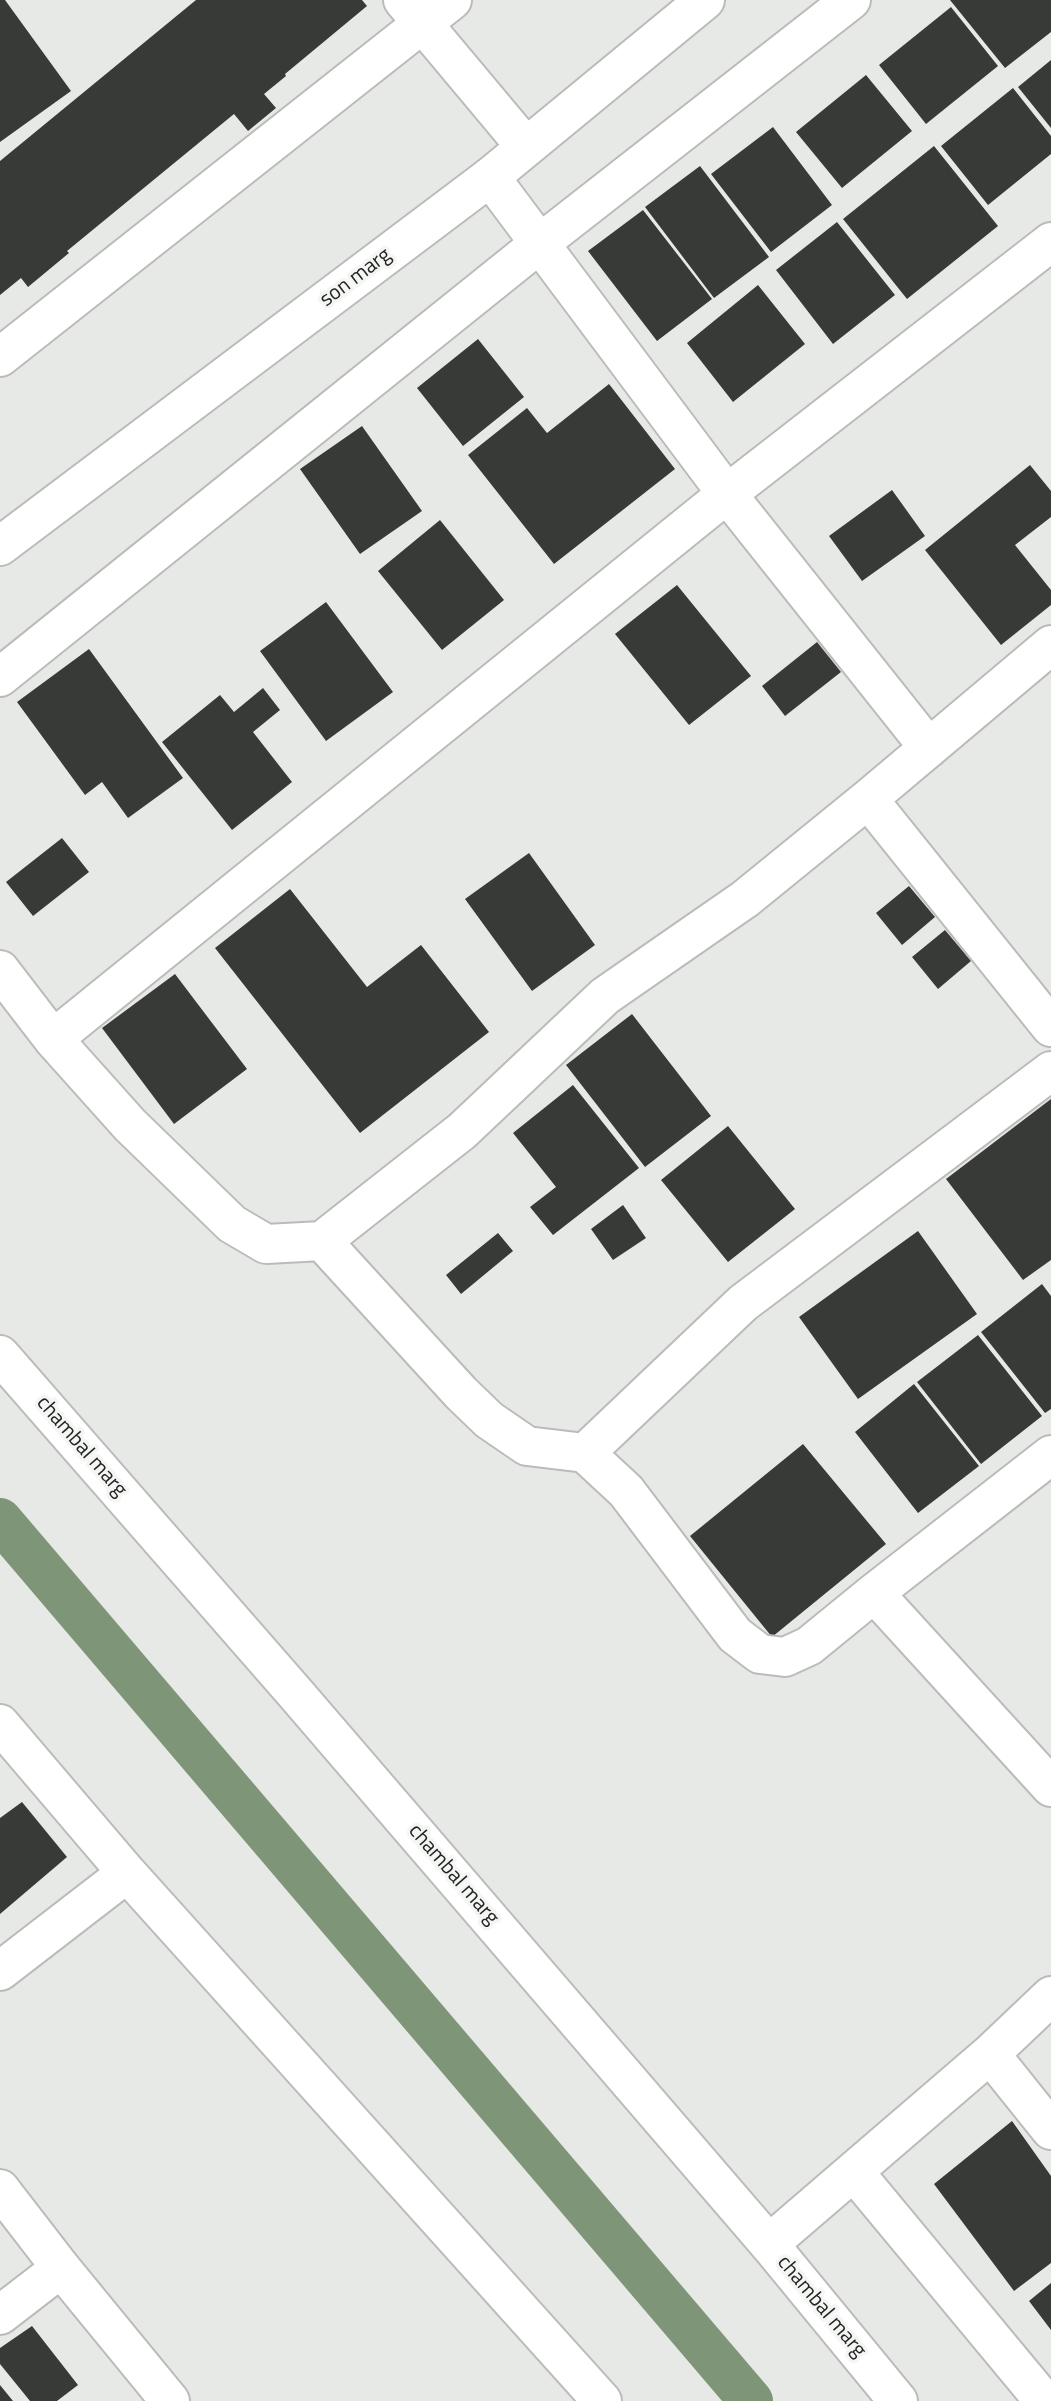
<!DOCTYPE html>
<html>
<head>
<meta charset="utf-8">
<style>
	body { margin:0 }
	canvas { display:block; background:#e7e9e6 }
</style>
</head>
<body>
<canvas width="1051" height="2401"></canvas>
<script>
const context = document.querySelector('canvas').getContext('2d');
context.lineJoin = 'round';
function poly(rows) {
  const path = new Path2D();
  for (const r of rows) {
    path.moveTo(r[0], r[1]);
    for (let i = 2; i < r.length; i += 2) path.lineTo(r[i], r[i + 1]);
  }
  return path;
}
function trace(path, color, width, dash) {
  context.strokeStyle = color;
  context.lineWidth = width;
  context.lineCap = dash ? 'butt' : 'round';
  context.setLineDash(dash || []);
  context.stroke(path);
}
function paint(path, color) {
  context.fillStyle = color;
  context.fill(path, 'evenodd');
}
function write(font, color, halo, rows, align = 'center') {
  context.font = font + ' "Titillium Web",sans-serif';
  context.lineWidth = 7;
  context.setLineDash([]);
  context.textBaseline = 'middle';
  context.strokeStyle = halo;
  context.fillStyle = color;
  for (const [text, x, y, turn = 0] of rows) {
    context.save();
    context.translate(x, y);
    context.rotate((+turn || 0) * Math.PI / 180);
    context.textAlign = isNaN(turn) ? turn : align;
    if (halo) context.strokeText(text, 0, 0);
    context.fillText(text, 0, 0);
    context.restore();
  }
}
trace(poly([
	[0,1520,751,2401]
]), '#7f9577', 44);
paint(poly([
	[0,0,5,0,71,91,0,142],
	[196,0,362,0,367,6,285,74,286,76,264,94,276,108,248,131,234,114,67,251,69,253,28,287,21,278,0,295,0,161],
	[950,0,1051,0,1051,32,1005,68],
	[951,7,998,66,926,124,879,65],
	[1051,60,1051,128,1018,87],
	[866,75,912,131,842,188,796,132],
	[1013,88,1051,136,1051,154,988,205,941,146],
	[773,127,832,205,771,252,711,174],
	[934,146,998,226,907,299,843,219],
	[700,166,769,257,714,298,645,207],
	[643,210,712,299,657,341,588,251],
	[837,222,895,295,833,344,776,270],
	[758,285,805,344,733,402,687,343],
	[478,339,524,397,463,446,417,388],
	[609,384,675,469,554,564,468,455,527,408,547,433],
	[362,426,422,511,360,554,300,469],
	[1030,465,1051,491,1051,517,1015,545,1051,590,1051,605,1001,645,925,550],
	[892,490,925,536,862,581,829,536],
	[440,520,504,600,442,650,378,571],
	[677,585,751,676,689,725,615,634],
	[326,602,393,692,326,741,260,651],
	[817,642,841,672,785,716,762,686],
	[89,649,183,778,128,818,102,782,85,795,17,702],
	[263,688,280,710,253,732,292,782,232,830,162,742,220,695,234,712],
	[62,838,89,872,33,916,6,882],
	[529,853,595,945,532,991,465,899],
	[909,886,935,917,902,945,876,913],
	[290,889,367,987,421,945,489,1032,360,1133,215,948],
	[945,930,971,961,938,989,912,957],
	[175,974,247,1069,174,1124,102,1028],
	[632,1014,711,1116,645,1167,566,1065],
	[573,1085,639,1168,553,1235,530,1207,556,1187,513,1133],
	[1051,1099,1051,1260,1023,1280,946,1179],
	[728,1126,795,1209,728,1262,661,1180],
	[623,1205,646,1238,613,1260,591,1229],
	[918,1231,977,1314,858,1399,799,1317],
	[498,1233,513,1251,461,1294,446,1275],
	[1042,1284,1051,1296,1051,1409,1045,1413,981,1332],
	[978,1335,1042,1416,981,1464,917,1382],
	[914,1384,979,1466,918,1513,855,1432],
	[803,1444,886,1544,772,1637,690,1536],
	[22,1802,67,1857,0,1914,0,1818],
	[1012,2121,1051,2176,1051,2263,1014,2291,934,2184],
	[1051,2283,1051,2330,1029,2301],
	[32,2326,78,2385,57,2401,30,2401,0,2364,0,2348],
	[0,2385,13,2401,0,2401]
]), '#383a38');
const street = poly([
	[403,0,526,147],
	[490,177,727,494,929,748],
	[0,357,452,0],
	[1051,645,868,799,1051,1027],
	[0,677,539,244,851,0],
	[0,970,53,1039,130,1125,232,1224,266,1244,322,1241,461,1393,489,1420,527,1446,585,1453,626,1491,735,1635,760,1654,785,1657,809,1646,874,1593,1051,1787],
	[53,1039,723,497,1051,242],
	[322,1241,462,1131,605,996,745,899,868,799],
	[585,1453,743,1303,1051,1071],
	[874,1593,1051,1455],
	[0,1724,127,1873,602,2401],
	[0,1971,127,1873],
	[990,2054,1051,2130],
	[854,2172,1044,2401],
	[0,2189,61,2268,170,2401],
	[769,2244,990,2054,1051,1996],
	[0,2315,61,2268]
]);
const secondary = poly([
	[0,546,490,177,705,0],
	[0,1355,296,1694,769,2244,898,2401]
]);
trace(street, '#bbbcba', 42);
trace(secondary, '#bbbcba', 42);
trace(street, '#fff', 38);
trace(secondary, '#fff', 38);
write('21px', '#242423', '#f4f6f4', [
	["son marg",356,278,-37],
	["chambal marg",81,1447,49],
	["chambal marg",453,1875,49],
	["chambal marg",821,2307,50]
]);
</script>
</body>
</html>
